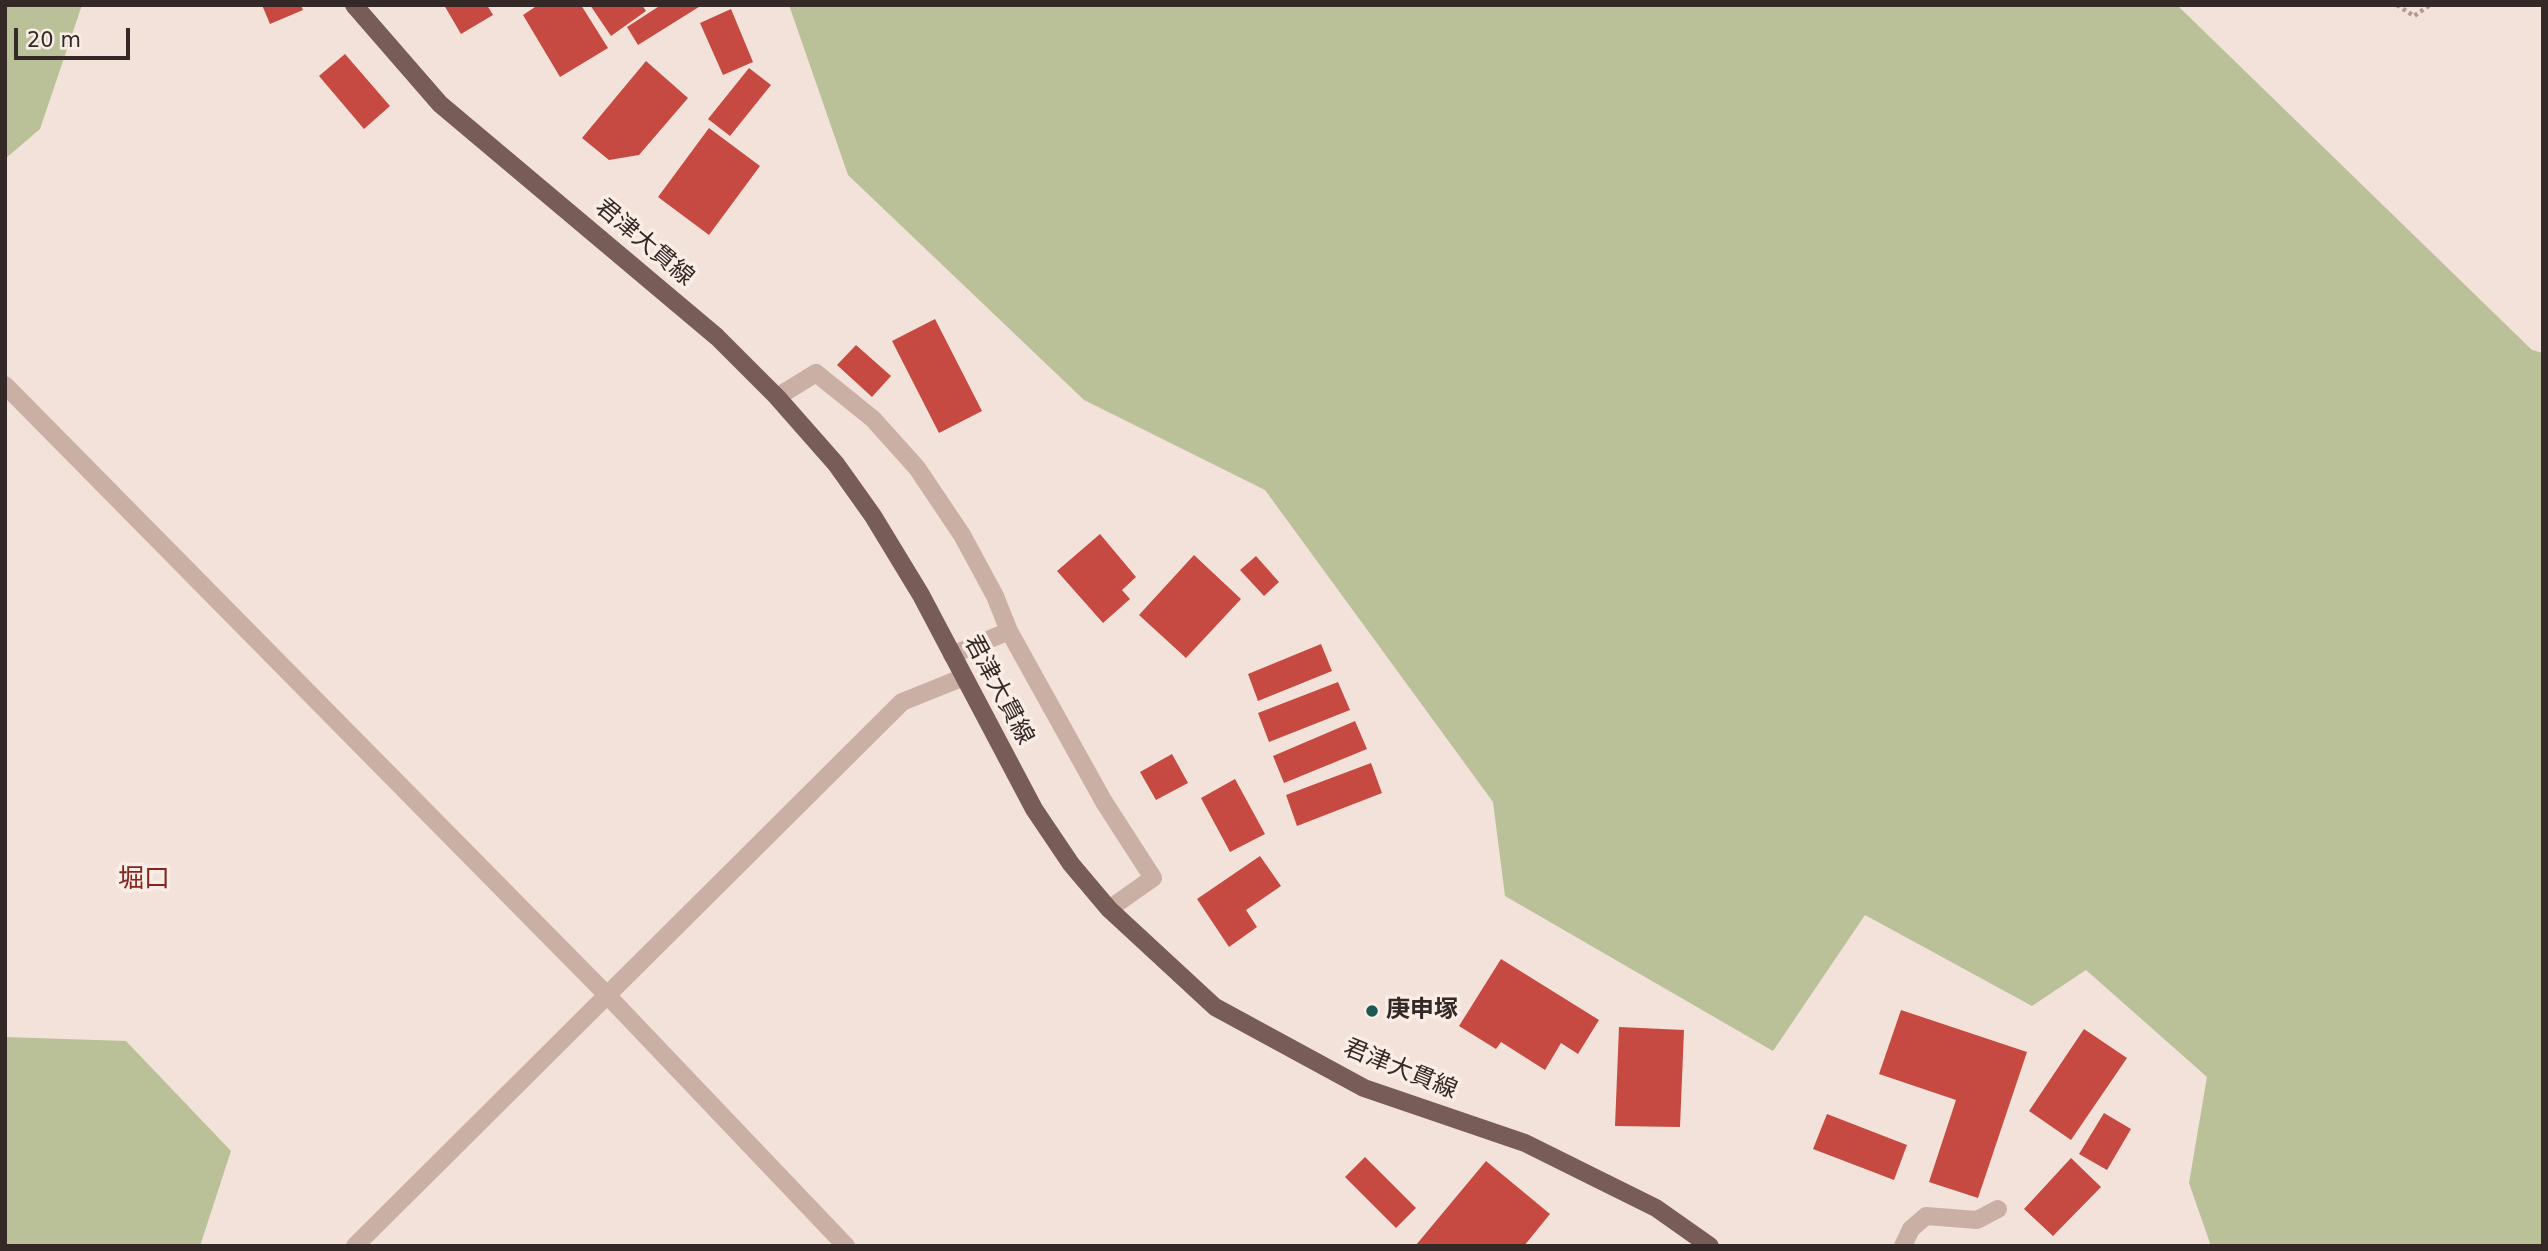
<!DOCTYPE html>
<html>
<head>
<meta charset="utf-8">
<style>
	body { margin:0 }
	#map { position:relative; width:2548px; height:1251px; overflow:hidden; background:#f2e2d9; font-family:"DejaVu Sans",sans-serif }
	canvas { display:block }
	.frame { position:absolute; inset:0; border:7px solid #352927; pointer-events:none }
	.scale { position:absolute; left:14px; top:28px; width:116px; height:32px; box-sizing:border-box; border:4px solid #352927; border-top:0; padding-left:9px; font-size:21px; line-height:24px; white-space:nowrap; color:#352927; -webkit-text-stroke:5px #f9ede6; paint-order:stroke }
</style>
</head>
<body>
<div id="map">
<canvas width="2548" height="1251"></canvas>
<div class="frame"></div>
<div class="scale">20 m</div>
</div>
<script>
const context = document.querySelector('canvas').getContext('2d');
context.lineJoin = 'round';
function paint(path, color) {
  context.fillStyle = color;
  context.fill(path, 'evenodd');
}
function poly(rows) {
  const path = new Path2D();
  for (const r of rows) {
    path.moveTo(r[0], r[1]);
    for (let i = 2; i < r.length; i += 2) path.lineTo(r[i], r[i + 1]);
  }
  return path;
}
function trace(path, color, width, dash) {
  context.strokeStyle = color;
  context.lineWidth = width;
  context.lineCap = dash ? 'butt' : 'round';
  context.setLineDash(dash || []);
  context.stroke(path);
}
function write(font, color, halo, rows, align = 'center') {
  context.font = font + ' "DejaVu Sans","Noto Sans JP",sans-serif';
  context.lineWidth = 7;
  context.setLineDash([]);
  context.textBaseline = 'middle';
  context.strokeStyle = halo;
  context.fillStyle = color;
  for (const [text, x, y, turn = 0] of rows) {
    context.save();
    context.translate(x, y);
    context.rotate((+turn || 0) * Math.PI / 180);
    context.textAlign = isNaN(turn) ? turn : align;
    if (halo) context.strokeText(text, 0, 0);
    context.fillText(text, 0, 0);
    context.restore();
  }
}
paint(poly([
	[5,5,82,5,40,129,5,159],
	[789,5,2177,5,2532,350,2543,353,2543,1246,2211,1246,2189,1183,2207,1077,2086,970,2032,1006,1865,915,1773,1051,1505,896,1493,802,1265,490,1084,400,848,175],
	[5,1037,126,1041,231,1151,200,1246,5,1246]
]), '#bac199');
paint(poly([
	[262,5,301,5,303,10,270,24],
	[444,5,487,5,493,15,461,34],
	[538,5,581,5,608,48,560,77,523,15],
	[590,5,642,5,646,11,611,36],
	[661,5,702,5,638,45,627,27],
	[731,9,753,62,723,75,700,23],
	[345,54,390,106,364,129,319,76],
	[646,61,688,98,639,155,609,160,582,138],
	[749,68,771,85,730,136,708,119],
	[709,128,760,166,709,235,658,197],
	[935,319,982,411,939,433,892,341],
	[856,345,891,376,872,397,837,365],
	[1100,534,1136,577,1122,590,1130,599,1103,623,1057,571],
	[1194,555,1241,599,1186,658,1139,615],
	[1256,556,1279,582,1264,596,1240,570],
	[1321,644,1332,671,1258,701,1248,674],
	[1338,682,1350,710,1269,742,1258,713],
	[1355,721,1367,749,1284,783,1273,756],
	[1172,754,1188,783,1156,800,1140,772],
	[1371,763,1382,793,1297,826,1286,795],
	[1235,779,1265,834,1230,852,1201,798],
	[1260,856,1281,886,1246,910,1257,927,1229,947,1197,899],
	[1501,959,1599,1020,1578,1054,1561,1043,1545,1070,1501,1042,1496,1049,1459,1026],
	[1901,1010,2027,1052,1978,1198,1929,1182,1956,1100,1879,1074],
	[1619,1027,1684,1030,1680,1127,1615,1126],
	[2084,1029,2127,1058,2071,1140,2029,1111],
	[2104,1113,2131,1129,2107,1170,2079,1154],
	[1827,1114,1907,1145,1894,1180,1813,1149],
	[1365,1157,1416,1208,1396,1228,1345,1177],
	[2071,1158,2101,1187,2053,1236,2024,1209],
	[1486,1161,1550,1214,1524,1246,1418,1246,1416,1245]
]), '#c74a42');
trace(poly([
	[2397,5,2414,16,2430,5]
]), '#b59990', 4.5, [3.5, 3.5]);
trace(poly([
	[5,385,607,995,846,1246],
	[777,397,816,373,873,419,917,468,962,535,995,596,1009,631],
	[952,655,1009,631,1104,802,1153,878,1109,909],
	[355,1246,902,702,964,677],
	[1903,1246,1911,1229,1926,1216,1977,1220,1998,1209]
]), '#caafa5', 18);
trace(poly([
	[354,5,440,104,717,337,777,397,836,464,873,516,921,595,1034,809,1071,864,1109,909,1215,1007,1364,1088,1525,1143,1656,1208,1710,1246]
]), '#785c57', 18);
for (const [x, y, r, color] of [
	[1372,1011,7,"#1c5750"]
]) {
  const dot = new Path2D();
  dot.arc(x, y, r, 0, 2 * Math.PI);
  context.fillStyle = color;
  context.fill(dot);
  trace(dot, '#f9ede6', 2.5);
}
write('24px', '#352927', '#f9ede6', [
	["君津大貫線",644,243,40],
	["君津大貫線",998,690,62],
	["君津大貫線",1400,1070,22]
]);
write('bold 24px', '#352927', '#f9ede6', [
	["庚申塚",1386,1011]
], 'left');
write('26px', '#85251f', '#f9ede6', [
	["堀口",144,880]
]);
</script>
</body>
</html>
